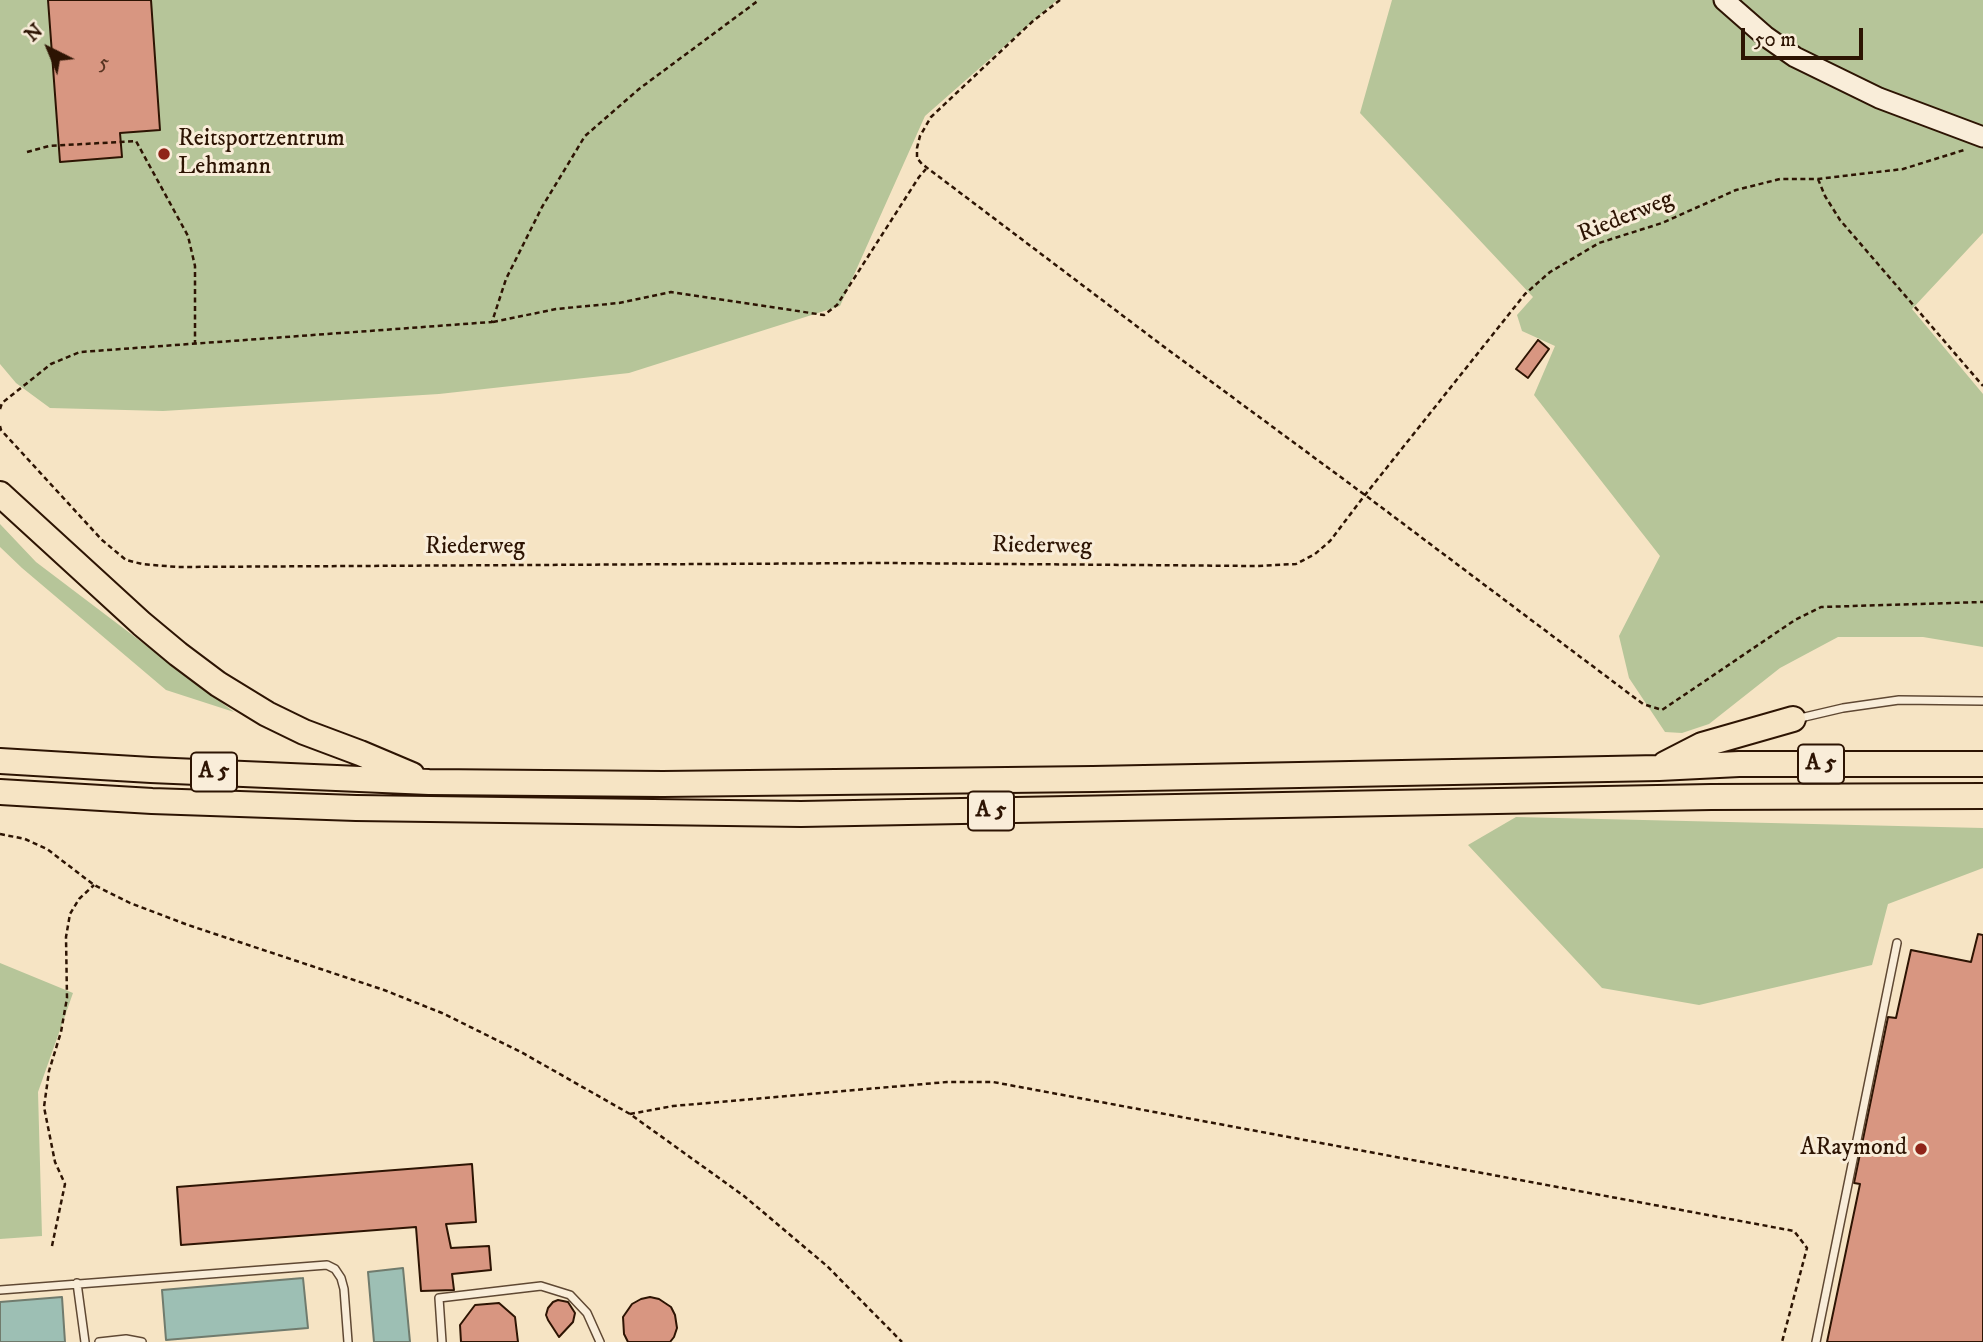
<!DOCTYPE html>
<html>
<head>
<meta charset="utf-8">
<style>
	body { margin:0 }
	#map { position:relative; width:1983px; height:1342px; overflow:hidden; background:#f6e4c4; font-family:"IM FELL DW Pica",serif }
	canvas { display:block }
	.north { position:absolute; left:14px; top:14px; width:70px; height:70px; -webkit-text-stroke:5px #f9edd9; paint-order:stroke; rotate:317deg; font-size:19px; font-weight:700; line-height:28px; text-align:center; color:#2d1403 }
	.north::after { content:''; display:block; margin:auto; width:24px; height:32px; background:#2d1403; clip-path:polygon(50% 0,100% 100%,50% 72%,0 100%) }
	.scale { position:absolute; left:1741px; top:28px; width:122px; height:32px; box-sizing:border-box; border:4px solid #2d1403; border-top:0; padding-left:9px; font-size:21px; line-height:24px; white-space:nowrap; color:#2d1403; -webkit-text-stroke:5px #f9edd9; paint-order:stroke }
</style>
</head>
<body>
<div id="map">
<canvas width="1983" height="1342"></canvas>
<div class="north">N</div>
<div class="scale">50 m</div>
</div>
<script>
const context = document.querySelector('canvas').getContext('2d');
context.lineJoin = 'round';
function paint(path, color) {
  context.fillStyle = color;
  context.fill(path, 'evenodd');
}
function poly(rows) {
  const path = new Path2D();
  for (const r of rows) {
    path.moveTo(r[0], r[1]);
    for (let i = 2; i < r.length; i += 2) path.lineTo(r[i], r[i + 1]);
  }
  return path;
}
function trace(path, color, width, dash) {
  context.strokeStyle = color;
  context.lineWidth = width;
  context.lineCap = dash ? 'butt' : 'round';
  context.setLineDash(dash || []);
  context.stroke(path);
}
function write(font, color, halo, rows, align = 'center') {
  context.font = font + ' "IM FELL DW Pica",serif';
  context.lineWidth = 6;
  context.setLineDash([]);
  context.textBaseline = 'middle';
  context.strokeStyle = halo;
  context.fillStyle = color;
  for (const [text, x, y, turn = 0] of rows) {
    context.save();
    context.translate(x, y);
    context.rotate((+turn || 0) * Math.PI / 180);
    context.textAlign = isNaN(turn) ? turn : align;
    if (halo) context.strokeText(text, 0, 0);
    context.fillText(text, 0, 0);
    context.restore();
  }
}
paint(poly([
	[0,0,1057,0,925,116,840,306,629,373,439,394,163,411,50,408,16,383,0,364],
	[1392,0,1983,0,1983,233,1912,309,1983,394,1983,647,1923,637,1838,637,1780,668,1709,724,1682,733,1665,732,1629,678,1619,636,1660,556,1534,395,1555,346,1522,331,1517,315,1533,297,1360,113],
	[0,524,36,562,234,712,166,690,22,568,0,547],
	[1516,817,1983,828,1983,868,1888,904,1872,965,1699,1005,1602,988,1468,845],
	[0,963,73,993,38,1092,42,1236,0,1239]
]), '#b6c599');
const water = poly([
	[403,1268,410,1342,374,1342,368,1272,403,1268],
	[303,1278,308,1328,166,1340,162,1290,303,1278],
	[62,1297,65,1342,0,1342,0,1302,62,1297]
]);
paint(water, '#9dbfb4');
trace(water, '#707b6d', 2);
const building = poly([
	[48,0,151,0,160,130,120,133,122,157,60,162,48,0],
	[1538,340,1549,349,1528,378,1516,369,1538,340],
	[1978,934,1983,935,1983,1342,1827,1342,1860,1184,1854,1183,1888,1017,1896,1018,1911,950,1971,962,1978,934],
	[472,1164,476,1222,446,1224,451,1248,489,1246,491,1270,452,1274,454,1290,421,1291,416,1227,181,1245,177,1187,472,1164],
	[650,1297,659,1299,671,1307,675,1315,677,1328,674,1337,670,1342,628,1342,624,1334,623,1317,632,1304,641,1299,650,1297],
	[558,1300,568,1302,575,1313,573,1322,559,1337,548,1320,546,1315,548,1308,553,1302,558,1300],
	[499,1303,515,1317,518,1342,461,1342,460,1325,475,1305,499,1303]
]);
paint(building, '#d89681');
trace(building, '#2d1403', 2);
const lane = poly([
	[1796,719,1843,708,1899,700,1983,701],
	[77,1283,85,1342],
	[0,1290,327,1265,335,1269,341,1278,344,1289,348,1342],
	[99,1342,126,1339,142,1342],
	[442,1342,439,1298,541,1286,570,1295,587,1313,600,1342],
	[1816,1342,1897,943]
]);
const secondary = poly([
	[1724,0,1765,36,1795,57,1879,98,1983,137]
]);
const highway = poly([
	[0,494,142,624,178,654,218,684,267,714,304,732,360,753,412,775],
	[0,761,151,770,429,782,663,784,1093,779,1659,768,1739,764,1983,764],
	[1665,764,1702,745,1793,719],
	[0,792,152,801,356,808,801,814,1711,797,1983,796]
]);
trace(lane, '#5f4833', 10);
trace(secondary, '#2d1403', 23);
trace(highway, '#2d1403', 28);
trace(poly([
	[1060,0,1033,21,931,117,920,136,917,148,917,158,922,164,1163,346,1365,495,1643,704,1662,710,1795,620,1821,607,1983,602],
	[27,152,49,146,136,141,188,236,195,266,195,343],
	[1818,179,1825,196,1840,220,1983,386],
	[493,322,556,309,619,303,671,292,824,315,837,305,919,177,926,169],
	[0,409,2,403,51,364,80,352,492,322,506,279,542,207,585,136,639,89,759,0],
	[0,426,1,430,102,540,126,560,142,564,177,567,885,563,1256,566,1296,564,1315,554,1330,541,1365,495,1525,294,1550,272,1599,243,1662,223,1736,190,1780,179,1818,179,1903,169,1964,150],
	[0,834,25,839,47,849,94,885,130,903,188,925,384,990,442,1013,521,1052,630,1114,744,1196,827,1266,902,1342],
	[630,1114,673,1106,947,1082,993,1082,1794,1231,1807,1248,1782,1342],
	[52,1246,65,1184,55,1162,44,1107,49,1071,61,1032,67,998,66,937,70,914,79,899,94,885]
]), '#2d1403', 2.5, [5, 3.5]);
trace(lane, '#f9edd9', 7);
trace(secondary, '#f9edd9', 19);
trace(highway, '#f6e4c4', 24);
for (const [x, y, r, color] of [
	[164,154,7,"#8f2418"],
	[1921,1149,7,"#8f2418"]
]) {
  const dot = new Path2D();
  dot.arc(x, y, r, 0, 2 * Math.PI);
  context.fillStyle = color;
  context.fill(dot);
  trace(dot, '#f9edd9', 2.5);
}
write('21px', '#583422', null, [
	["5",104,65]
]);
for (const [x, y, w] of [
	[1821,764,46],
	[214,772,46],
	[991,811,46]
]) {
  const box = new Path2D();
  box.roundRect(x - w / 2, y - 19.5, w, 39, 5);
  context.fillStyle = '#f9edd9';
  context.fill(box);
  trace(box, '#2d1403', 2);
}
write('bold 23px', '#2d1403', null, [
	["A 5",1821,764],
	["A 5",214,772],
	["A 5",991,811]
]);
write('24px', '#2d1403', '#f9edd9', [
	["Reitsportzentrum",178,140],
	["Lehmann",178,168],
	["ARaymond",1907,1149,"right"]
], 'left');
write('24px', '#2d1403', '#f9edd9', [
	["Riederweg",1626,218,-22],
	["Riederweg",1042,547,1],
	["Riederweg",475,548]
]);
</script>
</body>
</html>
